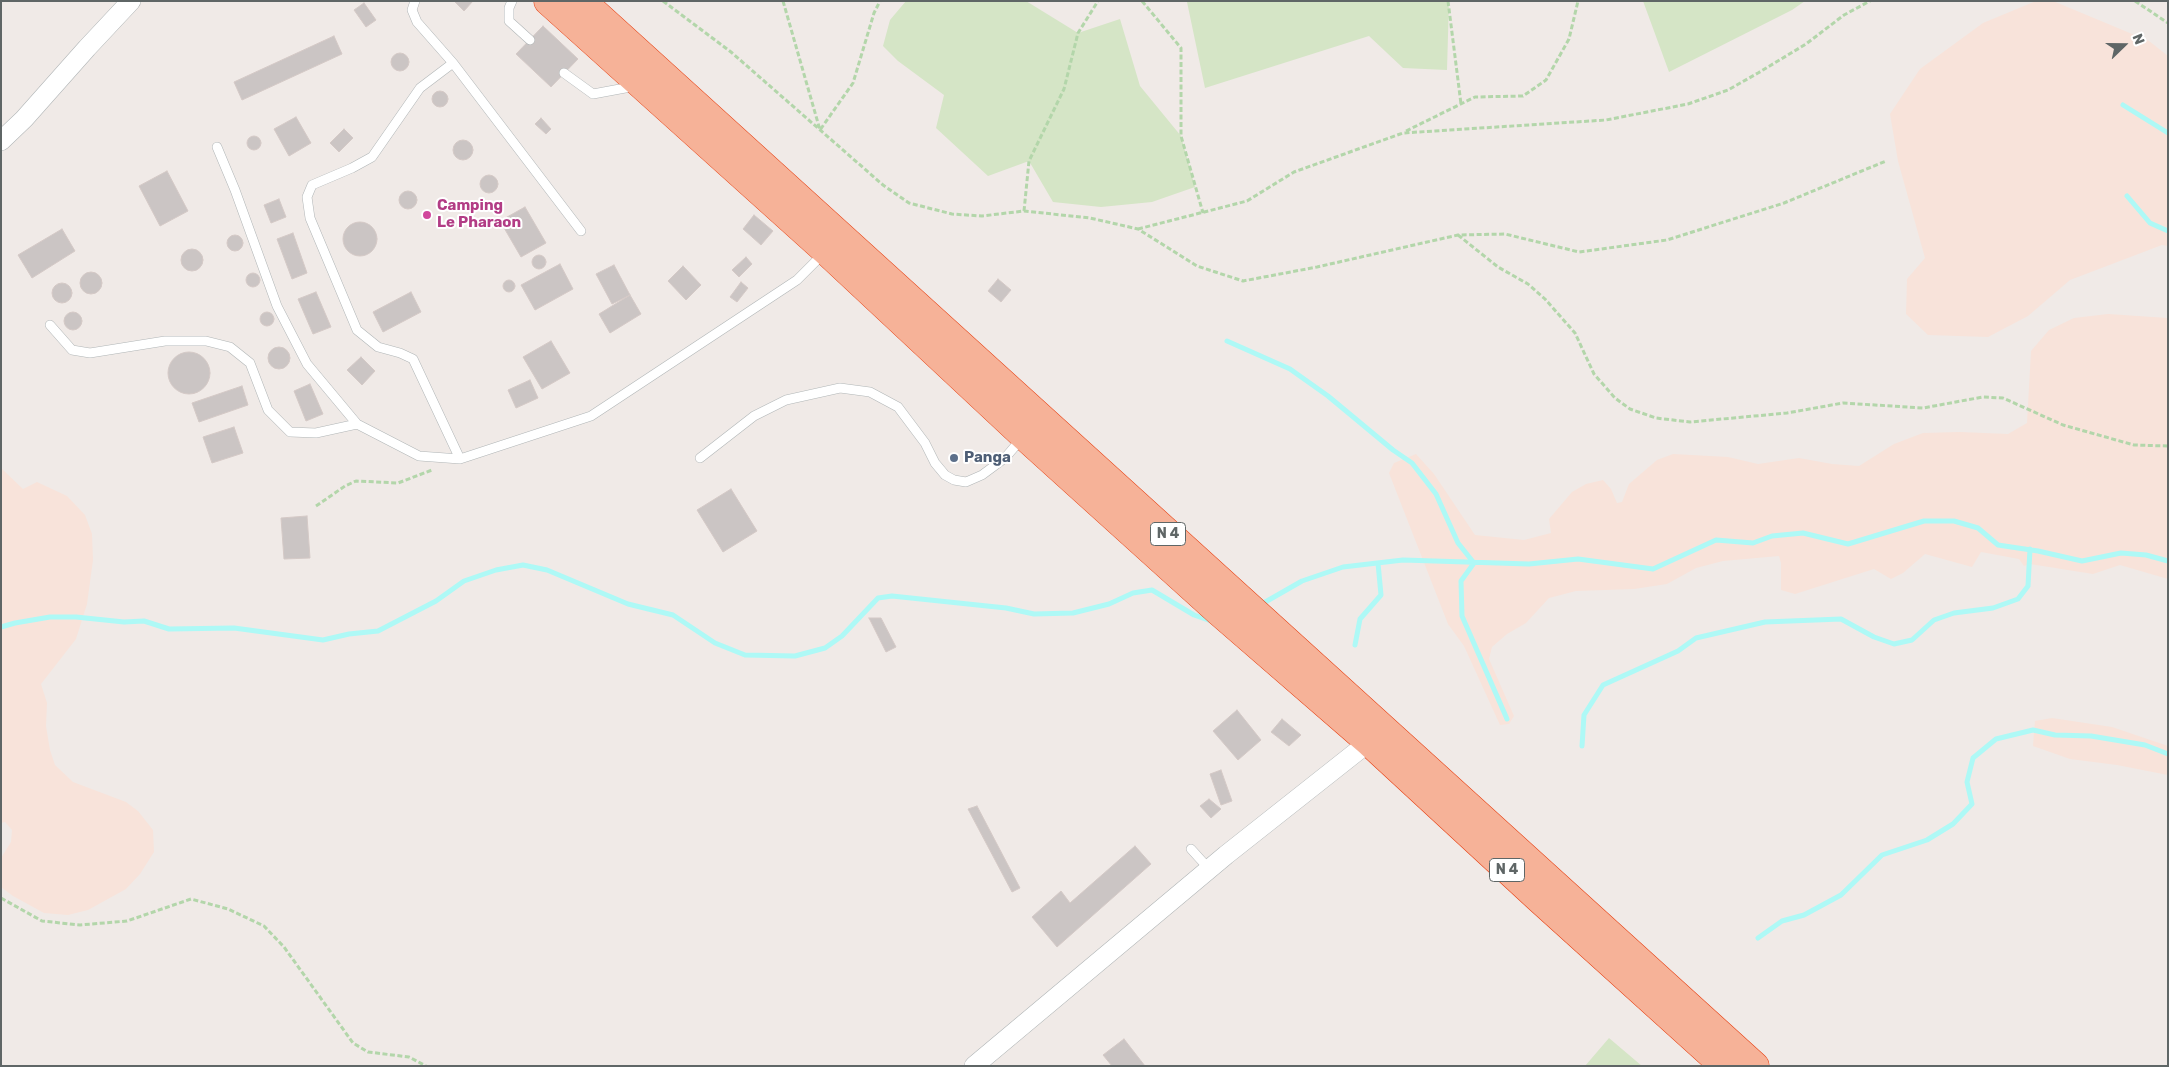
<!DOCTYPE html>
<html>
<head>
<meta charset="utf-8">
<style>
	body { margin:0 }
	#map { position:relative; width:2169px; height:1067px; overflow:hidden; background:#f0eae7; font-family:Rubik,sans-serif }
	canvas { display:block }
	.frame { position:absolute; inset:0; border:2px solid #5f6666; pointer-events:none }
	.north { position:absolute; left:2099px; top:20px; width:50px; height:50px; -webkit-text-stroke:4px #fff; paint-order:stroke; rotate:68deg; font-size:14px; font-weight:700; line-height:20px; text-align:center; color:#5f6666 }
	.north::after { content:''; display:block; margin:auto; width:18px; height:22px; background:#5f6666; clip-path:polygon(50% 0,100% 100%,50% 72%,0 100%) }
</style>
</head>
<body>
<div id="map">
<canvas width="2169" height="1067"></canvas>
<div class="frame"></div>
<div class="north">N</div>
</div>
<script>
const context = document.querySelector('canvas').getContext('2d');
context.lineJoin = 'round';
function paint(path, color) {
  context.fillStyle = color;
  context.fill(path, 'evenodd');
}
function poly(rows) {
  const path = new Path2D();
  for (const r of rows) {
    if (r.length === 3) {
      path.moveTo(r[0] + r[2], r[1]);
      path.arc(r[0], r[1], r[2], 0, 2 * Math.PI);
      continue;
    }
    path.moveTo(r[0], r[1]);
    for (let i = 2; i < r.length; i += 2) path.lineTo(r[i], r[i + 1]);
  }
  return path;
}
function trace(path, color, width, dash) {
  context.strokeStyle = color;
  context.lineWidth = width;
  context.lineCap = dash ? 'butt' : 'round';
  context.setLineDash(dash || []);
  context.stroke(path);
}
function write(font, color, halo, rows, align = 'center') {
  context.font = font + ' Rubik,sans-serif';
  context.lineWidth = 4;
  context.setLineDash([]);
  context.textBaseline = 'middle';
  context.strokeStyle = halo;
  context.fillStyle = color;
  for (const [text, x, y, turn = 0] of rows) {
    context.save();
    context.translate(x, y);
    context.rotate((+turn || 0) * Math.PI / 180);
    context.textAlign = isNaN(turn) ? turn : align;
    if (halo) context.strokeText(text, 0, 0);
    context.fillText(text, 0, 0);
    context.restore();
  }
}
paint(poly([
	[906,1,1026,1,1078,33,1120,19,1140,86,1181,136,1195,187,1152,202,1101,207,1053,202,1029,161,988,176,936,128,944,95,898,61,883,46,890,20],
	[1449,1,1447,70,1403,68,1369,36,1205,88,1187,2],
	[1643,1,1805,1,1792,10,1669,72],
	[1609,1038,1642,1066,1585,1066]
]), '#d5e5c6');
paint(poly([
	[2036,1,2053,1,2149,41,2168,56,2168,246,2162,245,2070,280,2028,316,1988,337,1928,335,1906,314,1907,279,1925,258,1898,161,1890,114,1920,69,1983,23],
	[2108,314,2168,318,2168,579,2120,565,2093,574,2030,564,2024,566,2019,559,1981,552,1972,567,1925,554,1903,573,1891,579,1874,569,1795,594,1781,590,1781,563,1779,556,1723,561,1696,568,1667,584,1634,589,1576,591,1549,598,1526,623,1507,634,1492,647,1489,659,1514,716,1509,724,1500,725,1464,646,1448,624,1389,473,1394,463,1416,454,1434,474,1475,535,1524,540,1551,533,1549,519,1572,492,1586,484,1603,480,1611,489,1617,503,1622,502,1629,484,1657,460,1673,454,1728,457,1758,464,1799,458,1832,464,1859,466,1894,444,1923,433,1960,432,2008,434,2027,423,2031,351,2049,330,2074,318],
	[1,468,23,489,37,482,67,496,85,515,92,534,93,560,87,604,76,639,41,684,47,703,46,726,50,750,55,765,73,782,126,802,138,811,153,830,154,852,140,874,126,889,88,910,68,915,44,913,13,896,1,887,1,858,11,842,12,830,5,822,1,823],
	[2052,718,2112,727,2168,746,2168,775,2117,765,2070,759,2033,746,2035,721]
]), '#f8e3da');
trace(poly([
	[2123,105,2168,133],
	[2127,196,2150,223,2168,231],
	[1227,341,1290,369,1328,396,1393,450,1412,463,1436,494,1458,543,1474,563,1461,581,1462,616,1507,719],
	[1260,605,1302,581,1343,567,1403,560,1529,564,1578,559,1653,569,1716,540,1753,543,1772,536,1803,533,1848,544,1924,521,1954,521,1978,528,1998,545,2038,551,2082,561,2121,553,2146,555,2168,561],
	[1,627,15,623,50,617,76,617,124,622,144,621,169,629,234,628,323,640,349,634,378,631,436,601,464,581,496,570,523,565,547,570,628,604,673,615,715,643,745,655,795,656,825,648,842,636,878,598,892,596,1006,608,1034,614,1073,613,1109,604,1133,593,1152,590,1194,615,1211,621],
	[1355,645,1360,619,1381,595,1378,563],
	[1582,746,1584,715,1603,685,1678,651,1696,638,1765,622,1841,619,1874,637,1894,644,1912,640,1934,620,1954,613,1993,608,2018,599,2028,586,2030,549],
	[1758,938,1782,921,1804,915,1841,895,1882,855,1927,840,1953,824,1972,804,1967,782,1973,758,1996,739,2033,730,2055,735,2091,736,2145,745,2168,754]
]), '#aef9f6', 5);
const building = poly([
	[454,1,473,1,464,11,454,1],
	[364,3,376,20,366,27,354,10,364,3],
	[543,26,578,59,551,87,516,54,543,26],
	[334,36,342,54,242,100,234,82,334,36],
	[400,62,9],
	[440,99,8],
	[296,117,311,143,289,156,274,129,296,117],
	[541,118,551,129,546,134,535,124,541,118],
	[344,129,353,138,339,152,330,143,344,129],
	[254,143,7],
	[463,150,10],
	[167,171,188,211,160,226,139,186,167,171],
	[489,184,9],
	[408,200,9],
	[279,199,286,217,271,223,264,205,279,199],
	[525,207,546,243,521,257,500,221,525,207],
	[754,215,773,231,761,245,743,229,754,215],
	[360,239,17],
	[62,229,75,251,32,278,18,255,62,229],
	[293,233,307,273,292,279,277,239,293,233],
	[235,243,8],
	[192,260,11],
	[539,262,7],
	[746,257,752,264,739,277,732,270,746,257],
	[560,264,573,289,535,310,521,285,560,264],
	[614,265,630,295,612,304,596,274,614,265],
	[683,266,701,285,686,300,668,281,683,266],
	[91,283,11],
	[253,280,7],
	[998,279,1011,290,1001,302,988,291,998,279],
	[509,286,6],
	[741,282,748,288,737,302,730,297,741,282],
	[62,293,10],
	[316,292,331,327,313,334,298,299,316,292],
	[411,292,421,312,383,332,373,312,411,292],
	[630,295,641,314,610,333,599,314,630,295],
	[73,321,9],
	[267,319,7],
	[551,341,570,373,542,389,523,357,551,341],
	[279,358,11],
	[189,373,21],
	[361,357,375,371,362,385,347,370,361,357],
	[530,380,538,398,516,408,508,390,530,380],
	[310,384,323,414,306,421,294,391,310,384],
	[242,386,248,405,199,422,192,403,242,386],
	[234,427,243,453,212,463,203,437,234,427],
	[731,489,757,531,723,552,697,510,731,489],
	[307,516,310,558,284,559,281,518,307,516],
	[869,618,881,618,896,647,886,652,869,618],
	[1237,710,1261,740,1238,760,1213,731,1237,710],
	[1282,719,1301,735,1289,746,1271,732,1282,719],
	[1221,770,1232,801,1221,805,1210,774,1221,770],
	[1209,799,1221,809,1211,818,1200,806,1209,799],
	[977,806,1020,888,1012,892,968,809,977,806],
	[1135,846,1151,864,1057,947,1032,917,1061,891,1070,903,1135,846],
	[1124,1039,1145,1066,1112,1066,1103,1055,1124,1039]
]);
paint(building, '#cbc5c4');
trace(building, '#d4c9c6', 1);
const lane = poly([
	[415,1,412,10,417,22,453,63,581,231],
	[512,1,509,8,509,21,530,40],
	[453,63,420,88,372,157,352,168,312,185,307,197,310,218,357,330,378,347,400,353,413,359,460,459],
	[564,73,593,94,636,86],
	[217,147,235,190,277,306,307,364,357,424,419,456,460,459,591,416,797,280,824,253],
	[50,325,72,350,90,353,165,341,206,341,230,347,250,363,268,410,290,432,316,433,357,424],
	[700,458,754,416,786,400,840,388,870,392,898,407,925,443,935,463,945,475,954,480,966,482,982,475,1005,458,1022,438],
	[1191,849,1210,870]
]);
const street = poly([
	[1,141,24,119,87,48,131,1],
	[974,1066,1226,855,1369,742]
]);
const highway = poly([
	[548,1,826,251,1024,436,1219,612,1369,742,1538,898,1724,1066],
	[582,1,1755,1066]
]);
trace(lane, '#b0b5b6', 10);
trace(street, '#b0b5b6', 20);
trace(highway, '#e73e10', 29);
trace(poly([
	[663,1,731,52,883,185,909,203,952,214,982,216,1024,211,1090,218,1138,229,1197,266,1243,281,1317,267,1458,235,1505,234,1579,252,1667,240,1784,203,1886,161],
	[783,1,820,130,853,83,874,13,880,1],
	[1142,1,1181,48,1181,136,1203,213],
	[1448,1,1461,104],
	[2135,1,2168,23],
	[1406,131,1475,97,1523,96,1546,80,1569,39,1578,1],
	[1024,211,1029,161,1064,89,1078,33,1098,1],
	[1138,229,1247,201,1294,172,1403,133,1606,120,1688,104,1728,90,1758,73,1806,44,1844,15,1870,1],
	[1458,235,1498,267,1528,284,1545,299,1575,333,1594,374,1615,398,1630,409,1656,418,1690,422,1787,413,1843,403,1923,408,1983,397,2003,398,2063,425,2134,445,2168,446],
	[316,506,345,486,356,481,398,483,432,470],
	[1,898,42,921,80,925,127,921,191,899,228,909,264,926,284,947,353,1043,368,1052,409,1057,426,1066]
]), '#b3d6aa', 3, [5, 2.5]);
trace(lane, '#fff', 9);
trace(street, '#fff', 19);
trace(highway, '#f6b298', 28);
for (const [x, y, r, color] of [
	[427,215,5,"#d1479c"],
	[954,458,5,"#5c6f8a"]
]) {
  const dot = new Path2D();
  dot.arc(x, y, r, 0, 2 * Math.PI);
  context.fillStyle = color;
  context.fill(dot);
  trace(dot, '#fff', 2);
}
for (const [x, y, w] of [
	[1168,534,35],
	[1507,870,35]
]) {
  const box = new Path2D();
  box.roundRect(x - w / 2, y - 11.5, w, 23, 4);
  context.fillStyle = '#fff';
  context.fill(box);
  trace(box, '#5f6666', 1);
}
write('bold 14px', '#5f6666', null, [
	["N 4",1168,534],
	["N 4",1507,870]
]);
write('bold 15px', '#b23c85', '#fff', [
	["Camping",437,206],
	["Le Pharaon",437,223]
], 'left');
write('bold 15px', '#4e5e75', '#fff', [
	["Panga",964,458]
], 'left');
</script>
</body>
</html>
